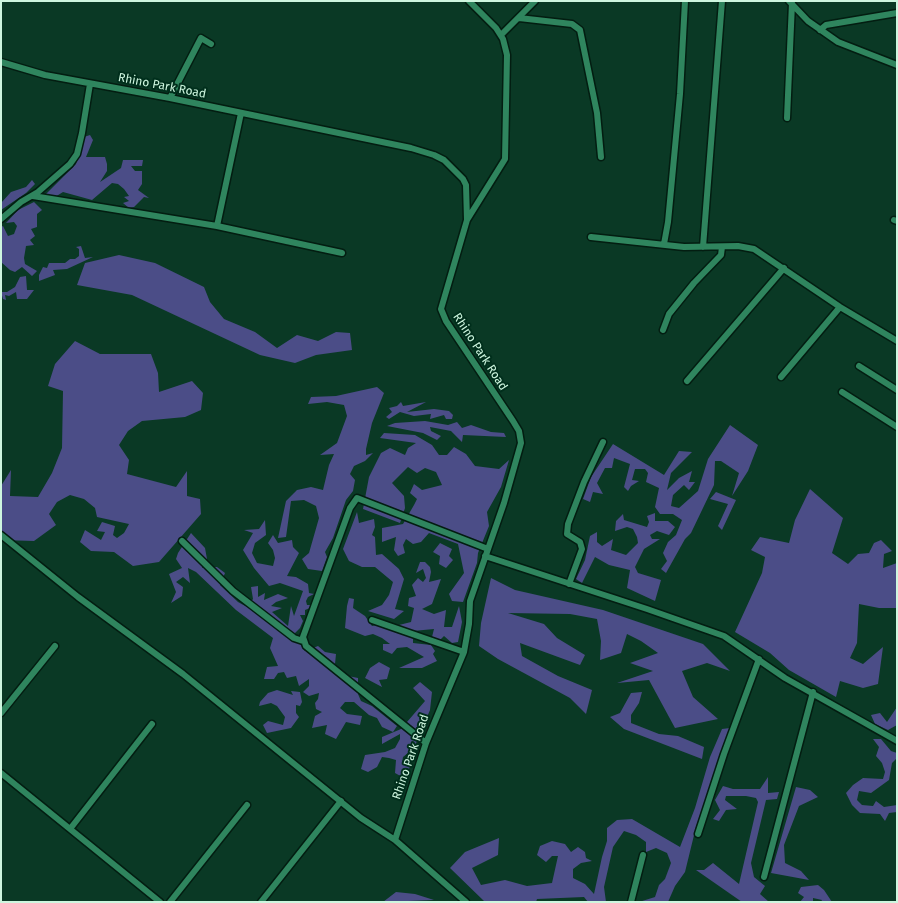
<!DOCTYPE html>
<html>
<head>
<meta charset="utf-8">
<style>
	body { margin:0 }
	#map { position:relative; width:898px; height:903px; overflow:hidden; background:#0a3925; font-family:"Fira Sans",sans-serif }
	canvas { display:block }
	.frame { position:absolute; inset:0; border:2px solid #cef6df; pointer-events:none }
</style>
</head>
<body>
<div id="map">
<canvas width="898" height="903"></canvas>
<div class="frame"></div>
</div>
<script>
const context = document.querySelector('canvas').getContext('2d');
context.lineJoin = 'round';
function paint(path, color) {
  context.fillStyle = color;
  context.fill(path, 'evenodd');
}
function poly(rows) {
  const path = new Path2D();
  for (const r of rows) {
    path.moveTo(r[0], r[1]);
    for (let i = 2; i < r.length; i += 2) path.lineTo(r[i], r[i + 1]);
  }
  return path;
}
function trace(path, color, width, dash) {
  context.strokeStyle = color;
  context.lineWidth = width;
  context.lineCap = dash ? 'butt' : 'round';
  context.setLineDash(dash || []);
  context.stroke(path);
}
function write(font, color, halo, rows, align = 'center') {
  context.font = font + ' "Fira Sans",sans-serif';
  context.lineWidth = 4;
  context.setLineDash([]);
  context.textBaseline = 'middle';
  context.strokeStyle = halo;
  context.fillStyle = color;
  for (const [text, x, y, turn = 0] of rows) {
    context.save();
    context.translate(x, y);
    context.rotate((+turn || 0) * Math.PI / 180);
    context.textAlign = isNaN(turn) ? turn : align;
    if (halo) context.strokeText(text, 0, 0);
    context.fillText(text, 0, 0);
    context.restore();
  }
}
paint(poly([
	[90,135,93,140,86,157,105,157,107,164,107,171,100,182,121,168,123,160,143,160,142,166,131,166,135,171,142,171,142,184,138,190,149,198,144,197,134,207,129,208,123,203,129,201,124,197,129,196,124,189,118,184,112,183,92,200,63,192,47,202,39,201,76,164,84,137],
	[32,180,35,184,26,193,1,210,1,203,11,192,26,187],
	[34,202,42,210,37,214,37,227,31,229,35,236,30,240,34,245,26,246,24,258,25,264,37,271,32,276,22,267,15,272,10,270,1,262,1,227,3,226,8,236,14,234,17,226,14,222,6,223,18,210],
	[81,246,85,258,93,257,67,269,53,270,55,275,39,281,39,275,43,267,47,268,49,263,65,263,70,259,75,259,79,256,79,249,76,247],
	[119,255,155,263,204,287,210,302,224,319,255,332,277,348,297,335,318,341,336,332,350,333,352,350,316,355,295,363,260,355,132,295,77,285,85,263],
	[26,276,27,290,34,290,27,299,17,299,16,292,9,296,5,295,6,300,3,299,1,292,7,292,15,287,20,277],
	[75,341,100,354,151,354,158,373,159,392,192,381,203,393,201,410,185,417,142,421,128,431,119,445,129,460,127,474,176,487,187,471,187,496,200,499,201,514,159,562,133,566,114,552,91,551,80,542,85,530,101,540,105,532,97,531,102,522,115,526,113,535,117,538,124,533,129,524,97,517,95,508,84,499,70,495,57,502,49,514,56,525,34,541,1,540,1,486,11,470,10,496,38,497,52,473,62,448,63,391,48,386,55,364],
	[377,387,384,393,372,423,366,449,366,455,373,453,365,461,354,466,350,474,355,480,353,491,346,500,333,538,325,552,327,557,322,571,308,569,302,559,309,553,319,518,316,506,304,500,291,501,286,537,278,538,286,501,297,490,311,487,323,490,329,465,334,454,320,455,337,443,347,416,344,405,327,402,308,404,311,397,336,396],
	[401,402,403,406,426,402,407,412,434,409,449,411,453,415,452,419,446,419,444,415,430,419,431,414,414,416,400,412,389,419,386,417,392,412,389,408,397,406],
	[425,421,448,425,457,422,462,428,471,425,491,432,504,433,506,437,463,435,462,442,451,431,430,427,431,431,441,436,437,440,423,433,387,426,395,423],
	[730,425,758,445,748,471,732,496,739,473,721,461,715,461,714,485,691,533,685,539,666,573,661,569,667,561,663,553,668,542,676,535,682,520,673,514,660,514,655,507,659,488,646,482,648,473,645,469,635,469,632,480,639,481,631,486,628,491,624,487,630,464,614,458,612,468,605,468,597,483,603,494,593,492,590,502,583,499,591,477,613,444,664,475,679,451,692,452,671,473,667,490,679,478,692,471,689,482,695,482,689,490,684,485,673,495,671,506,679,508,698,491,708,459],
	[384,433,415,435,432,445,439,455,447,455,454,447,466,454,475,466,499,469,509,460,501,487,487,512,489,526,478,553,477,563,463,602,452,601,449,594,464,573,458,544,429,533,421,542,413,544,406,539,403,545,405,553,398,556,394,550,396,537,382,542,382,528,403,524,414,505,417,499,410,493,414,484,422,490,442,485,436,472,425,468,417,473,408,467,392,483,404,496,405,508,400,523,363,509,369,477,381,453,390,448,405,455,408,448,416,443,380,438],
	[810,489,843,518,832,553,848,564,858,554,869,553,874,543,881,540,892,551,884,554,883,568,897,563,897,608,879,608,859,604,857,643,850,658,863,664,883,647,878,684,863,688,840,681,836,697,789,670,770,653,735,632,762,573,765,557,751,550,760,537,789,543,795,520],
	[716,492,736,500,722,530,718,526,728,504,710,499],
	[357,512,359,523,374,519,375,527,372,535,375,537,376,555,382,554,399,569,404,579,395,609,404,611,394,619,368,611,382,605,389,595,393,582,375,567,362,567,349,561,343,549],
	[655,513,655,521,668,521,675,527,669,535,657,531,650,535,652,539,660,539,644,549,635,567,638,573,661,580,655,601,627,588,630,570,609,565,595,557,582,583,576,579,585,560,590,536,597,532,597,542,602,546,613,539,611,550,626,555,638,543,637,537,633,529,627,527,615,531,616,521,623,514,624,520,647,527,649,522,647,516],
	[265,520,266,535,255,543,252,553,257,563,273,566,275,558,273,550,268,543,273,535,278,543,292,540,293,547,299,553,287,576,296,577,308,584,309,593,314,594,308,597,306,601,307,605,311,605,310,608,305,610,305,615,300,615,303,621,300,628,289,639,300,644,305,651,318,646,325,652,336,654,335,664,348,676,358,678,358,694,361,701,372,706,397,726,393,732,382,727,377,718,369,715,354,702,345,702,340,708,347,714,362,716,360,725,346,722,336,739,325,734,327,725,312,728,315,716,322,712,316,709,315,703,318,699,319,693,309,696,303,692,309,686,309,679,299,686,296,676,287,678,284,672,278,673,274,679,264,679,267,667,278,666,270,648,273,638,236,610,196,572,188,568,190,583,183,577,176,582,183,587,182,596,171,603,176,592,169,574,182,568,176,559,178,553,191,533,205,548,207,559,202,568,217,567,225,573,220,585,238,602,247,607,253,599,251,587,258,586,258,597,265,593,264,600,278,594,288,598,276,602,271,606,282,608,272,612,288,626,291,606,294,616,303,591,280,583,269,586,254,568,243,550,253,533,244,530,259,529],
	[440,543,452,549,449,556,453,560,446,568,439,564,440,556,433,552],
	[420,562,425,562,430,567,431,572,429,582,441,579,432,604,422,609,434,614,446,610,444,627,452,627,459,606,462,622,458,642,452,643,444,636,440,640,432,637,434,629,413,631,413,643,431,645,435,651,433,654,437,661,422,668,399,668,424,657,407,647,397,648,392,654,383,650,383,644,390,644,382,638,373,634,365,636,345,628,347,606,349,598,354,599,353,608,365,616,372,626,388,622,399,625,411,622,414,608,408,606,409,598,416,596,412,585,418,578,423,582,426,578,423,569,416,573],
	[491,578,515,590,603,610,703,644,730,671,707,663,682,671,693,697,718,719,675,728,649,680,617,683,653,671,630,663,658,653,641,641,627,634,621,653,600,660,601,641,597,619,570,614,508,613,544,624,557,638,585,655,580,665,520,643,522,656,558,676,592,690,586,714,570,698,498,659,479,646,481,623],
	[379,662,390,668,387,679,379,680,382,687,365,678,370,668],
	[420,682,432,692,430,710,414,748,403,757,402,763,410,767,404,778,395,773,396,760,389,758,382,757,377,767,368,772,361,769,365,755,385,752,395,748,400,739,400,734,382,744,382,737,401,729,425,701,413,688],
	[277,690,293,695,291,691,300,692,302,702,300,706,296,705,296,713,299,717,291,728,267,733,263,725,268,721,283,725,285,717,277,706,271,703,259,706,260,702,268,693],
	[642,692,639,703,631,715,631,723,659,734,678,736,704,747,702,759,624,729,610,717,620,713,631,693],
	[897,707,897,725,888,730,875,724,871,715,880,713,887,722],
	[730,728,696,827,685,872,675,886,668,902,639,902,655,897,659,885,665,879,671,863,667,853,656,848,646,852,646,842,636,835,624,831,613,847,604,887,606,902,588,902,584,897,537,899,536,902,485,902,450,868,465,852,499,838,498,855,472,868,481,885,505,880,527,886,552,883,558,856,552,856,546,862,537,855,540,846,552,841,565,844,571,852,578,847,585,852,586,858,592,861,581,863,573,869,573,878,585,884,594,894,602,857,607,841,607,828,617,820,632,819,680,847,695,808,710,757,722,729],
	[873,739,881,739,891,751,897,753,897,758,892,763,889,780,871,793,859,791,857,800,862,805,873,806,876,801,884,807,897,805,897,812,889,813,885,821,880,814,860,813,852,805,846,793,853,785,863,778,883,779,885,772,882,763,876,756,879,747],
	[768,777,768,793,779,792,777,799,766,800,751,863,754,877,765,886,760,894,769,902,742,902,696,870,704,870,713,863,739,884,758,802,756,798,746,796,726,796,725,800,737,809,726,810,719,821,713,819,720,810,715,800,723,786,733,789,760,789],
	[796,787,810,790,818,797,799,806,784,845,785,863,801,871,809,880,771,873],
	[818,885,824,890,832,902,821,902,822,900,813,898,813,902,800,902,804,897,798,893,801,887],
	[396,892,415,894,434,900,383,902]
]), '#4b4d87');
const street = poly([
	[789,1,808,21,838,42,897,65],
	[519,18,572,24,580,30,597,113,601,157],
	[820,30,826,25,897,13],
	[501,35,535,1],
	[1,62,45,75,170,98,411,148,434,155,444,160,463,179,466,185,467,220,441,309,446,321,513,421,519,431,521,443,504,503,470,601,469,624,464,652,426,743,395,840],
	[170,98,201,38,211,44],
	[241,113,217,226,342,253],
	[787,118,792,3],
	[33,196,217,226],
	[1,219,21,202,38,192,70,164,77,154,82,133,90,84],
	[467,220,505,159,507,55,503,39,496,28,469,1],
	[894,220,897,221],
	[591,237,684,247,738,246,754,249,840,307,897,341],
	[664,244,668,222,680,94,685,1],
	[703,247,722,1],
	[663,330,669,314,694,283,721,255,722,247],
	[859,366,897,390],
	[781,377,840,307],
	[687,381,784,268],
	[842,392,897,427],
	[1,535,78,597,183,674,361,818,395,840,466,902],
	[182,541,233,591,294,638,303,641],
	[485,556,647,609,724,636,785,678,897,741],
	[569,584,582,549,580,542,567,534,568,524,584,482,603,442],
	[372,620,464,652],
	[1,713,55,646],
	[426,743,306,646,303,637,350,508,357,498,488,549],
	[1,773,160,902],
	[70,829,152,724],
	[698,834,724,754,759,659],
	[764,877,813,692],
	[170,902,247,805],
	[261,902,341,801],
	[631,902,643,855]
]);
trace(street, '#031d11', 9);
trace(street, '#2f855e', 6);
write('12px', '#cef6df', '#002f1c', [
	["Rhino Park Road",162,86,11],
	["Rhino Park Road",480,352,57],
	["Rhino Park Road",411,757,-71]
]);
</script>
</body>
</html>
